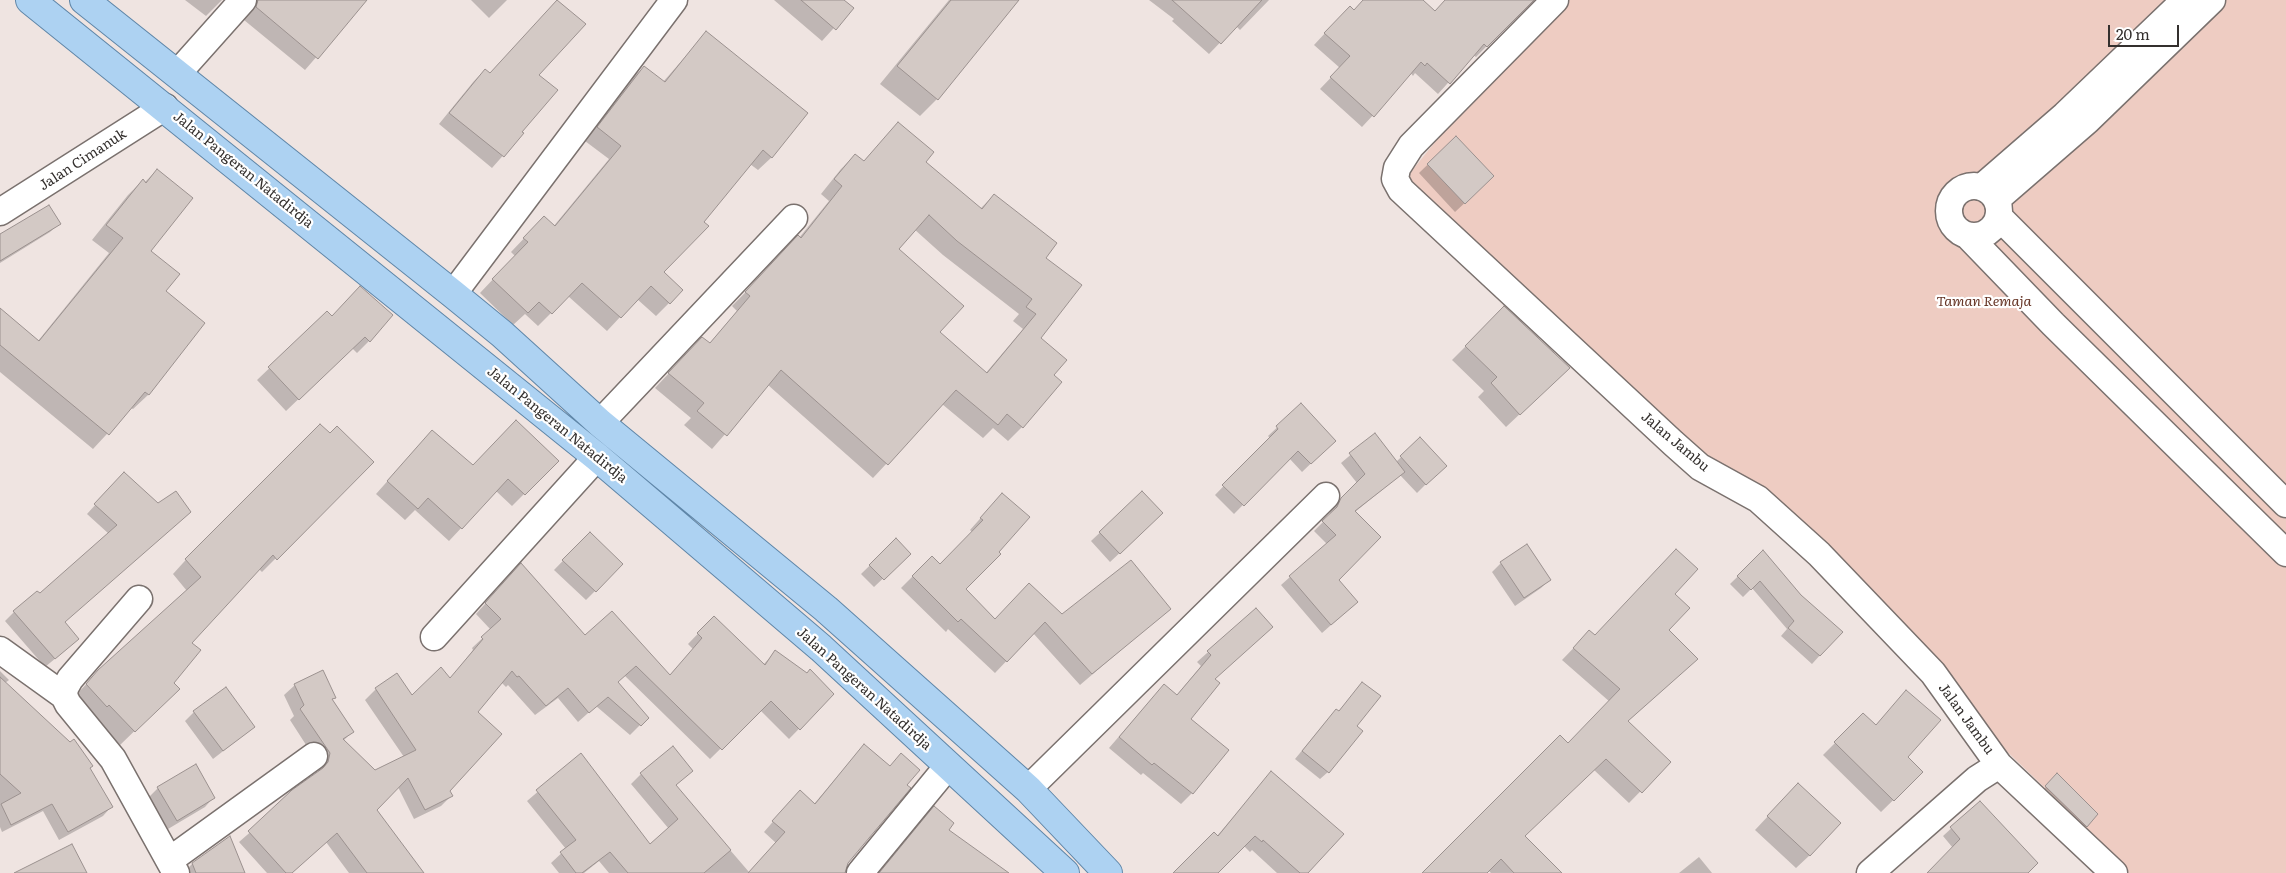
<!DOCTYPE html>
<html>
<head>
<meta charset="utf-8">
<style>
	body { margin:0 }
	#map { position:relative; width:2286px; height:873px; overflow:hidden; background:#efe4e1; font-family:Literata,serif }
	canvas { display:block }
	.scale { position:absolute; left:2108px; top:25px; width:71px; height:22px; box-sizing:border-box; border:2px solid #34302e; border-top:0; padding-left:6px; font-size:15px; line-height:18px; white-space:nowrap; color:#34302e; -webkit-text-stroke:4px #fff; paint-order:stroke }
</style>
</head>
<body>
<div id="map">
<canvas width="2286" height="873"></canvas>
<div class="scale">20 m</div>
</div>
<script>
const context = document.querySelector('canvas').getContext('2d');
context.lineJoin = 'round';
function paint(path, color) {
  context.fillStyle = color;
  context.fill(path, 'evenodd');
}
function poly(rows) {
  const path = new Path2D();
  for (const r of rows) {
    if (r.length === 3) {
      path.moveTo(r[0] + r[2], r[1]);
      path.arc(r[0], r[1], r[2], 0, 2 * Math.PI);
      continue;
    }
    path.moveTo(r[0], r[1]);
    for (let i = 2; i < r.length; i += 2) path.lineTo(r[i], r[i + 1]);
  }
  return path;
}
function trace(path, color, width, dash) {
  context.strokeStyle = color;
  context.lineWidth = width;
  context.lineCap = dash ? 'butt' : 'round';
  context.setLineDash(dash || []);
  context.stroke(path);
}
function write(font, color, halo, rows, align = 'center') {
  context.font = font + ' Literata,serif';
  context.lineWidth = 4.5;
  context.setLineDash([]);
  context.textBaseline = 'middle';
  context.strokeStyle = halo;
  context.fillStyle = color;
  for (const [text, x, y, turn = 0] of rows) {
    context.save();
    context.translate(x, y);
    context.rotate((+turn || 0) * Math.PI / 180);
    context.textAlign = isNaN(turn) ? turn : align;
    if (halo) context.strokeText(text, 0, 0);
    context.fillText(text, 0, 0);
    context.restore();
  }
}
paint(poly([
	[1550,0,2286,0,2286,873,2129,873,2091,832,1995,740,1687,439,1530,329,1406,178]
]), '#eeccc2');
paint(poly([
	[185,0,222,0,206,16],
	[239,0,366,0,305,70,244,20,246,9],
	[471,0,507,0,489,18],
	[774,0,842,0,852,8,822,41],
	[949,0,1018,0,937,99,920,116,880,84],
	[1149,0,1269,0,1240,30,1236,26,1209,54,1172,21,1174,19],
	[1365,0,1421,0,1434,13,1446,0,1531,1,1476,57,1473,55,1438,94,1415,73,1413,76,1410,72,1388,99,1362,127,1320,89,1340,68,1314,45,1339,18,1354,11],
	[558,1,584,24,538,75,520,132,522,134,492,168,439,124,474,81,485,70,490,74],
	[706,33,772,157,758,170,750,164,662,272,669,303,656,316,637,299,607,331,568,296,538,326,525,314,513,325,480,293,515,256,511,252,531,231,553,227,609,159,585,141,630,80,644,67,663,82],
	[898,123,924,162,980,209,994,195,1044,258,1039,339,1052,376,1022,427,1008,441,993,428,983,438,942,404,873,478,768,385,712,449,684,425,691,418,655,388,688,353,709,344,737,311,732,306,799,238,829,201,821,194,841,169,855,155,863,162],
	[914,229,943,255,1019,314,1013,321,1023,329,985,374,939,332,897,249],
	[1455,138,1484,185,1455,212,1419,173],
	[157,170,149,251,164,292,204,323,148,395,133,409,131,408,93,449,0,372,0,319,38,341,109,253,92,240,128,195,143,180,144,183],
	[59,224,50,232,0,263,0,236],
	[348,300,369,341,357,353,352,348,286,411,257,380,327,313,331,318],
	[1504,308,1555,381,1506,427,1478,397,1484,391,1452,360],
	[1301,405,1326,449,1302,472,1289,458,1234,514,1215,495,1270,438,1268,436],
	[432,431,472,467,557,461,512,506,496,491,449,541,415,510,405,520,376,494],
	[330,435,372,462,262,572,259,569,190,643,172,683,178,689,120,745,73,698,99,671,187,591,173,574,202,542],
	[1374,435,1396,462,1420,439,1436,474,1417,493,1400,475,1355,512,1337,580,1347,611,1322,633,1281,585,1327,544,1314,531,1328,517,1332,508,1357,483,1341,463],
	[115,483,157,504,63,623,68,648,45,667,5,621,14,612,39,595,109,534,87,514],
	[1142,493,1153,522,1110,562,1091,541],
	[1002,494,964,589,995,620,1169,609,1080,685,1033,633,995,673,948,629,946,632,901,588,932,557,940,565,972,532,970,530],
	[590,533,622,564,586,600,554,570],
	[896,540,909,554,874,587,861,574],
	[1763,552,1800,596,1841,632,1812,664,1781,636,1787,629,1752,588,1743,597,1730,584],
	[1501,563,1550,579,1541,588,1515,606,1492,572],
	[511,575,585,637,669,676,693,649,688,644,714,617,763,665,775,652,833,694,789,739,760,710,710,759,624,675,617,682,647,718,630,735,596,706,578,722,558,698,535,715,508,685,506,687,501,682,476,712,448,791,451,796,441,806,414,819,398,787,375,810,417,873,349,873,326,842,292,873,267,873,239,842,318,773,319,765,290,720,294,716,284,695,295,685,334,697,331,701,352,732,343,741,375,771,404,757,365,700,376,689,397,675,411,697,450,679,473,650,472,648,491,630,476,614],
	[1673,594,1668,630,1697,659,1627,722,1669,762,1629,803,1593,769,1523,837,1560,873,1491,873,1488,870,1485,873,1423,873,1568,745,1610,702,1562,660,1589,632,1594,636],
	[1255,610,1190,720,1192,793,1181,804,1143,773,1141,775,1109,748,1154,696,1176,696,1201,666,1197,662],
	[0,671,9,680,5,683,89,769,111,807,103,816,59,840,43,811,2,832,0,827],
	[1362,684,1356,726,1328,772,1320,779,1295,759,1329,718,1338,712],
	[1906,692,1907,757,1922,772,1881,812,1823,755,1863,715,1875,726],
	[194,712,254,727,213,759,185,721],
	[864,745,844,873,609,873,599,861,584,873,559,873,551,863,566,849,527,801,581,755,649,845,669,829,631,784,641,774,691,771,675,786,749,872,776,843,764,832,790,802,814,804],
	[1271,773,1306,873,1277,873,1252,850,1250,852,1244,846,1217,873,1174,873,1217,836],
	[2057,775,2097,815,2082,830,2042,791],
	[158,788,213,798,205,807,168,829,149,797],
	[1785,798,1810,855,1796,868,1755,830],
	[1980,802,2027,873,1929,873,1953,848,1943,836],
	[230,838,243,873,183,873,192,864],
	[1699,857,1712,873,1679,873]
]), '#0003');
const building = poly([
	[258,0,367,0,318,59,256,7,258,0],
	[557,0,586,24,539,75,558,90,522,132,524,133,504,157,449,113,485,69,490,73,557,0],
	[801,0,844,0,854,8,836,30,801,0],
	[951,0,1019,0,938,100,897,66,951,0],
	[1172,0,1262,0,1221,44,1172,0],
	[1363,0,1423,0,1435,11,1445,0,1534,0,1487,47,1484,44,1450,84,1427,63,1425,66,1421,62,1374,117,1330,77,1350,56,1324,33,1350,6,1354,10,1363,0],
	[706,31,808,113,772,158,763,150,704,222,709,226,664,272,683,290,670,304,651,286,621,318,582,283,552,314,539,302,528,313,492,279,528,242,523,238,544,216,555,226,621,146,597,127,644,66,665,82,706,31],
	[898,122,934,152,926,162,982,209,994,194,1057,243,1046,258,1082,285,1041,338,1067,360,1054,375,1062,382,1023,428,1007,414,998,425,956,390,888,465,781,370,727,436,697,411,704,403,668,373,702,337,710,343,750,296,745,292,798,235,801,238,842,186,834,179,855,154,864,161,898,122],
	[929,215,957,241,1032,299,1026,307,1036,314,987,373,940,332,964,306,899,249,929,215],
	[1456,136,1494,176,1465,204,1427,164,1456,136],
	[157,169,193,198,151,251,180,274,166,291,205,323,149,395,145,392,109,435,0,345,0,308,39,341,123,238,106,225,143,179,146,183,157,169],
	[49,205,61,224,0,261,0,234,49,205],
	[360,286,393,315,370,342,365,337,299,400,268,367,327,311,332,316,360,286],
	[1504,306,1570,368,1520,415,1491,383,1497,377,1465,346,1504,306],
	[1301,403,1336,441,1311,464,1298,451,1244,506,1222,485,1278,429,1276,426,1301,403],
	[516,420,559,461,525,495,508,479,462,529,428,498,418,509,387,481,432,430,473,465,516,420],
	[320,424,330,433,337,426,374,462,277,560,273,555,192,643,201,650,174,683,180,689,135,732,109,705,107,707,86,684,98,670,201,577,185,559,320,424],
	[1375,433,1405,472,1355,511,1381,537,1339,580,1358,602,1331,625,1289,576,1336,535,1322,521,1337,507,1341,498,1365,474,1349,453,1375,433],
	[1420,437,1447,466,1426,485,1400,456,1420,437],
	[124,472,158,503,176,491,191,512,65,622,79,639,55,659,13,611,37,591,40,593,117,525,94,504,124,472],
	[1142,491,1163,513,1120,554,1099,532,1142,491],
	[1002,493,1030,517,999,552,1001,554,966,589,995,619,1029,583,1062,614,1131,560,1171,609,1092,674,1045,622,1007,662,961,619,958,622,912,576,932,556,940,564,983,520,980,518,1002,493],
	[590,532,623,564,596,592,562,560,590,532],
	[896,538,911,554,884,580,869,565,896,538],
	[1527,544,1551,580,1524,598,1500,562,1527,544],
	[1676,549,1698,569,1675,594,1690,608,1669,630,1698,659,1628,721,1671,762,1642,793,1606,759,1525,836,1562,873,1514,873,1501,859,1487,873,1422,873,1560,735,1568,743,1620,689,1573,648,1589,630,1595,635,1676,549],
	[1763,550,1801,595,1843,632,1820,656,1788,628,1794,621,1760,581,1751,590,1737,576,1763,550],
	[521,563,585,635,612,611,670,675,702,638,697,633,714,616,765,665,775,650,807,673,810,669,834,694,800,730,771,701,722,750,636,666,618,682,649,718,641,726,608,697,589,713,568,688,546,706,519,676,517,677,512,671,478,712,502,734,450,791,453,796,425,810,408,778,377,810,424,873,367,873,337,833,292,873,286,873,248,831,292,790,323,768,328,762,330,753,300,709,304,705,294,684,323,670,336,698,332,699,354,732,343,739,375,770,416,750,375,688,397,673,412,695,441,667,450,678,483,639,481,637,501,619,485,603,521,563],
	[1256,608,1273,627,1215,679,1220,683,1191,719,1229,750,1193,794,1154,763,1152,765,1119,737,1164,684,1177,695,1211,655,1207,651,1256,608],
	[0,677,70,742,74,739,93,766,90,768,113,807,68,832,52,804,11,825,1,804,21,793,0,774,0,677],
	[1362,682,1381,696,1357,726,1363,731,1329,773,1302,751,1336,709,1339,711,1362,682],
	[226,687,255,727,223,751,193,711,226,687],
	[1906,690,1941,720,1908,757,1923,772,1894,801,1834,742,1863,713,1876,725,1906,690],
	[864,744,890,766,901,753,920,770,907,785,911,788,848,863,845,873,748,873,785,832,772,821,800,790,815,804,864,744],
	[673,746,693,771,676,785,731,850,704,873,628,873,610,852,582,873,576,873,560,852,576,840,536,790,581,753,650,844,678,819,640,773,673,746],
	[196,764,215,798,177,821,157,787,196,764],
	[1271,771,1344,834,1308,873,1300,873,1263,840,1262,842,1255,836,1218,873,1173,873,1214,832,1218,836,1271,771],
	[2057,773,2098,814,2087,827,2045,786,2057,773],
	[1798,783,1841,823,1810,856,1767,816,1798,783],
	[1980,801,2038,863,2028,873,1927,873,1960,839,1950,827,1980,801],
	[934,806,954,823,949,830,1009,873,879,873,934,806],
	[230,836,245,873,196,873,192,863,230,836],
	[72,844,87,873,14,873,72,844]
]);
paint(building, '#d3c9c5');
trace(building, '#9b918f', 1);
const street = poly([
	[1555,0,1411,146,1397,168,1395,179,1401,190,1673,443,1700,467,1758,499,1819,554,1933,673,1999,765],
	[177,74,243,0],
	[1974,211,25],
	[1982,187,2065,115,2185,0],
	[1997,199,2087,121,2212,0],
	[0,212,165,107],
	[1999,217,2286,504],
	[1967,235,2053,324,2286,553],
	[453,294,674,0],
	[600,423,794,218],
	[139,599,70,679,65,688,64,696,68,704,113,759,176,873],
	[434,637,597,457],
	[0,650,64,696],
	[1028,789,1326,496],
	[170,860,314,756],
	[860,873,948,766],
	[1870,873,1977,779,1999,765,2114,873]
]);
const primary = poly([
	[30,0,597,457,821,648,1065,873],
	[84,0,453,294,502,334,600,423,826,609,1028,789,1108,873]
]);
trace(street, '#7a716e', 29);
trace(primary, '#5f86a8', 30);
trace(street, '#fff', 26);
trace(primary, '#add2f2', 28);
write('14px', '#34302e', '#fff', [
	["Jalan Cimanuk",83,160,-33],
	["Jalan Pangeran Natadirdja",243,170,39],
	["Jalan Pangeran Natadirdja",557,425,39],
	["Jalan Jambu",1675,442,40],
	["Jalan Pangeran Natadirdja",864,689,42],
	["Jalan Jambu",1966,719,54]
]);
write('italic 14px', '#673627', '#fff', [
	["Taman Remaja",1984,302]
]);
</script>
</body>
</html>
